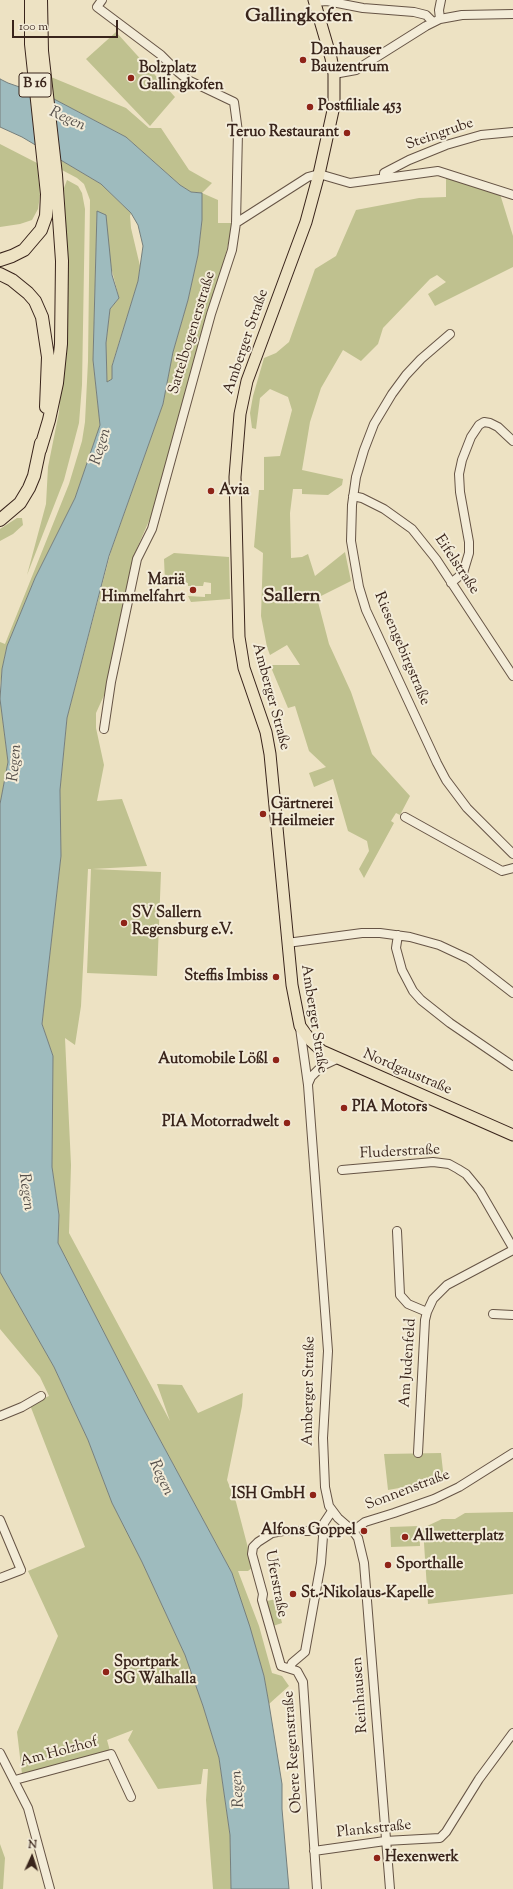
<!DOCTYPE html>
<html>
<head>
<meta charset="utf-8">
<style>
	body { margin:0 }
	#map { position:relative; width:513px; height:1889px; overflow:hidden; background:#ede2c3; font-family:"Sorts Mill Goudy",serif }
	canvas { display:block }
	.north { position:absolute; left:12px; top:1837px; width:40px; height:40px; -webkit-text-stroke:3px #f3ecd8; paint-order:stroke; rotate:3deg; font-size:11px; font-weight:700; line-height:16px; text-align:center; color:#39241b }
	.north::after { content:''; display:block; margin:auto; width:14px; height:18px; background:#39241b; clip-path:polygon(50% 0,100% 100%,50% 72%,0 100%) }
	.scale { position:absolute; left:12px; top:20px; width:106px; height:18px; box-sizing:border-box; border:2px solid #39241b; border-top:0; padding-left:5px; font-size:12px; line-height:14px; white-space:nowrap; color:#39241b; -webkit-text-stroke:3px #f3ecd8; paint-order:stroke }
</style>
</head>
<body>
<div id="map">
<canvas width="513" height="1889"></canvas>
<div class="north">N</div>
<div class="scale">100 m</div>
</div>
<script>
const context = document.querySelector('canvas').getContext('2d');
context.lineJoin = 'round';
function paint(path, color) {
  context.fillStyle = color;
  context.fill(path, 'evenodd');
}
function poly(rows) {
  const path = new Path2D();
  for (const r of rows) {
    path.moveTo(r[0], r[1]);
    for (let i = 2; i < r.length; i += 2) path.lineTo(r[i], r[i + 1]);
  }
  return path;
}
function trace(path, color, width, dash) {
  context.strokeStyle = color;
  context.lineWidth = width;
  context.lineCap = dash ? 'butt' : 'round';
  context.setLineDash(dash || []);
  context.stroke(path);
}
function write(font, color, halo, rows, align = 'center') {
  context.font = font + ' "Sorts Mill Goudy",serif';
  context.lineWidth = 4;
  context.setLineDash([]);
  context.textBaseline = 'middle';
  context.strokeStyle = halo;
  context.fillStyle = color;
  for (const [text, x, y, turn = 0] of rows) {
    context.save();
    context.translate(x, y);
    context.rotate((+turn || 0) * Math.PI / 180);
    context.textAlign = isNaN(turn) ? turn : align;
    if (halo) context.strokeText(text, 0, 0);
    context.fillText(text, 0, 0);
    context.restore();
  }
}
paint(poly([
	[116,32,175,97,150,126,86,59],
	[51,77,126,108,149,128,161,128,189,170,212,183,202,193,218,200,218,223,233,223,226,253,177,422,164,475,152,514,134,555,106,691,96,713,96,728,104,765,97,801,122,799,147,866,92,869,161,872,157,976,87,973,91,869,88,869,81,1006,75,1045,65,1038,71,1165,69,1233,170,1421,157,1384,182,1385,198,1413,243,1393,242,1406,227,1480,236,1502,253,1567,248,1571,238,1571,259,1626,272,1673,282,1676,289,1686,269,1704,264,1676,232,1573,145,1412,58,1243,59,1215,52,1167,53,1056,42,1024,61,856,60,790,67,718,111,551,163,404,173,352,188,300,198,255,202,220,202,193,191,192,180,185,126,137,54,99],
	[0,144,37,163,40,195,38,209,32,220,20,224,0,227],
	[61,160,101,184,131,213,130,216,131,228,140,266,138,281,112,365,112,379,107,382,106,343,110,309,119,298,97,212,93,360,100,425,75,498,35,578,7,646,2,669,0,687,0,642,5,644,69,484,82,441,85,422,88,361,90,200,84,184,77,178,62,170],
	[446,175,500,194,513,236,513,267,435,306,428,294,446,282,437,275,430,279,383,328,378,344,361,361,343,350,321,388,310,422,302,470,343,479,342,485,328,495,302,494,302,489,293,489,290,513,291,558,302,557,308,554,315,576,345,552,351,581,317,598,329,644,351,692,372,754,410,796,400,815,396,813,391,821,394,823,364,878,359,869,369,851,367,841,348,831,333,779,314,787,309,773,326,767,309,751,295,706,288,708,270,665,300,665,287,645,270,655,267,647,261,616,263,553,254,547,259,490,264,490,264,457,280,456,292,410,288,397,270,389,260,398,256,429,252,428,250,413,253,396,264,358,276,353,289,342,315,269,336,256,356,210,419,198,446,197],
	[67,180,78,186,82,193,85,209,82,385,79,423,64,480,27,575,46,504,48,467,59,412,65,348,67,257,64,188],
	[17,518,22,518,23,525,13,534,0,541,0,529],
	[174,553,229,557,230,599,191,602,188,596,205,597,205,594,211,594,211,583,204,582,203,586,188,586,188,583,165,582,164,559],
	[0,699,8,762,0,804],
	[0,1272,54,1367,88,1440,112,1503,142,1562,185,1655,203,1706,219,1758,230,1835,231,1889,213,1889,206,1800,208,1769,203,1769,201,1784,158,1789,128,1740,133,1730,107,1740,110,1751,22,1774,17,1732,58,1636,28,1571,85,1547,30,1405,49,1396,40,1377,0,1329],
	[441,1453,444,1480,388,1490,384,1454],
	[513,1512,513,1594,428,1604,423,1528,442,1519,455,1519,465,1513],
	[419,1526,420,1546,391,1547,390,1527],
	[276,1599,282,1623,273,1626,267,1601],
	[0,1844,5,1858,3,1889,0,1889]
]), '#bfc18f');
const water = poly([
	[0,79,8,83,54,99,126,137,180,185,191,192,202,193,202,220,198,255,188,300,173,352,163,404,109,556,67,718,60,790,61,856,42,1024,53,1056,52,1167,59,1215,58,1243,145,1412,232,1573,250,1627,264,1676,269,1704,282,1784,282,1809,289,1889,231,1889,230,1835,219,1758,203,1706,185,1655,142,1562,112,1503,88,1440,54,1367,0,1272,0,804,8,762,0,699,2,669,7,646,35,578,75,498,100,425,93,360,97,211,106,215,112,275,119,298,110,309,106,343,107,382,112,379,112,366,138,281,143,246,138,225,131,213,101,184,22,137,0,127,0,79]
]);
paint(water, '#9ebbbe');
trace(water, '#767f7d', 1);
const minor = poly([
	[102,0,97,7,161,55,178,72,188,80,234,102,238,132,236,223,232,250,211,314,152,529,137,559,111,682,104,729],
	[315,2,327,1,363,8,414,12,426,15,433,22],
	[440,19,439,10,441,0],
	[334,74,356,70,426,26,440,19,462,15,513,14],
	[384,177,384,173,409,160,446,145,481,135,513,132],
	[236,223,308,177,319,174,350,183,438,171,513,195],
	[450,334,421,359,406,375,392,394,374,424,364,450,356,477,352,505,351,541,359,587,366,610,437,763,446,780,467,808,513,854],
	[353,496,362,498,384,509,412,529,436,559,513,676],
	[451,583,463,573,469,553,469,542,460,492,459,474,462,460,471,437,479,425,484,422,490,423,498,427,513,441],
	[405,817,502,871,513,868],
	[398,935,396,948,402,970,413,991,421,1000,450,1023,513,1066],
	[287,943,362,933,380,933,410,937,439,945,469,959,513,993],
	[300,1028,308,1085,328,1351,323,1438,325,1487,329,1506,338,1518,353,1531,358,1538,364,1563,390,1889],
	[308,1084,311,1077,322,1066,337,1059],
	[342,1170,433,1162,449,1164,458,1169,466,1174,480,1191,513,1248],
	[397,1231,400,1295,408,1304,427,1312],
	[493,1314,513,1315],
	[0,1416,22,1407,41,1396],
	[418,1453,425,1320,427,1312,433,1299,447,1285,513,1250],
	[0,1520,21,1570,0,1578],
	[353,1531,365,1522,394,1513,434,1499,459,1487,513,1453],
	[290,1668,292,1663,305,1652,321,1563,324,1523,332,1511],
	[0,1753,28,1808,50,1889],
	[15,1780,111,1754,131,1797],
	[314,1851,385,1841,440,1838,446,1832,479,1779,513,1733],
	[317,1889,303,1682,297,1671,281,1666,262,1600,263,1594,252,1554,253,1547,258,1542,272,1533,283,1531,323,1531]
]);
const major = poly([
	[314,0,331,58,334,74,334,106,319,174,306,222,247,381,240,414,235,477,239,637,244,668,266,732,270,754,292,985,300,1026,311,1041,322,1051,513,1135]
]);
const highway = poly([
	[0,260,12,256,24,250,41,230,46,216,47,194,31,44,31,0],
	[0,274,12,280,28,293,35,301,42,317,48,357,46,407],
	[40,450,49,420,57,383,61,344,62,261,56,175,42,51,41,0],
	[0,520,20,503,29,488,34,476,41,443]
]);
trace(minor, '#665445', 10);
trace(major, '#39241b', 13);
trace(highway, '#39241b', 14);
trace(minor, '#f3ecd8', 8);
trace(major, '#ede2c3', 11);
trace(highway, '#ede2c3', 12);
for (const [x, y, r, color] of [
	[303,60,4,"#8f2418"],
	[131,78,4,"#8f2418"],
	[310,107,4,"#8f2418"],
	[347,133,4,"#8f2418"],
	[211,491,4,"#8f2418"],
	[193,590,4,"#8f2418"],
	[263,814,4,"#8f2418"],
	[124,923,4,"#8f2418"],
	[276,977,4,"#8f2418"],
	[276,1060,4,"#8f2418"],
	[344,1108,4,"#8f2418"],
	[287,1123,4,"#8f2418"],
	[313,1495,4,"#8f2418"],
	[364,1531,4,"#8f2418"],
	[405,1537,4,"#8f2418"],
	[388,1565,4,"#8f2418"],
	[293,1594,4,"#8f2418"],
	[106,1672,4,"#8f2418"],
	[377,1858,4,"#8f2418"]
]) {
  const dot = new Path2D();
  dot.arc(x, y, r, 0, 2 * Math.PI);
  context.fillStyle = color;
  context.fill(dot);
  trace(dot, '#f3ecd8', 1.5);
}
for (const [x, y, w] of [
	[35,85,32]
]) {
  const box = new Path2D();
  box.roundRect(x - w / 2, y - 12, w, 24, 3);
  context.fillStyle = '#f3ecd8';
  context.fill(box);
  trace(box, '#39241b', 1);
}
write('bold 14px', '#39241b', null, [
	["B 16",35,85]
]);
write('bold 15px', '#39241b', '#f3ecd8', [
	["Danhauser",311,51],
	["Bauzentrum",311,68],
	["Bolzplatz",139,69],
	["Gallingkofen",139,86],
	["Postfiliale 453",318,107],
	["Teruo Restaurant",339,133,"right"],
	["Avia",219,491],
	["Mariä",185,581,"right"],
	["Himmelfahrt",185,598,"right"],
	["Gärtnerei",271,805],
	["Heilmeier",271,822],
	["SV Sallern",132,914],
	["Regensburg e.V.",132,931],
	["Steffis Imbiss",268,977,"right"],
	["Automobile Lößl",268,1060,"right"],
	["PIA Motors",352,1108],
	["PIA Motorradwelt",279,1123,"right"],
	["ISH GmbH",305,1495,"right"],
	["Alfons Goppel",356,1531,"right"],
	["Allwetterplatz",413,1537],
	["Sporthalle",396,1565],
	["St.-Nikolaus-Kapelle",301,1594],
	["Sportpark",114,1663],
	["SG Walhalla",114,1680],
	["Hexenwerk",385,1858]
], 'left');
write('15px', '#39241b', '#f3ecd8', [
	["Steingrube",440,135,-19],
	["Sattelbogenerstraße",193,333,-73],
	["Amberger Straße",247,342,-71],
	["Eifelstraße",456,565,56],
	["Riesengebirgstraße",401,649,67],
	["Amberger Straße",270,697,75],
	["Amberger Straße",313,1019,81],
	["Nordgaustraße",407,1073,23],
	["Fluderstraße",400,1153,-3],
	["Am Judenfeld",409,1363,-86],
	["Amberger Straße",310,1391,-89],
	["Sonnenstraße",408,1491,-21],
	["Uferstraße",275,1584,79],
	["Reinhausen",361,1695,-94],
	["Obere Regenstraße",294,1752,-94],
	["Am Holzhof",59,1753,-15],
	["Plankstraße",374,1830,-6]
]);
write('italic 16px', '#57514c', '#f3ecd8', [
	["Regen",67,120,24],
	["Regen",102,447,-73],
	["Regen",16,763,-85],
	["Regen",25,1192,82],
	["Regen",160,1478,65],
	["Regen",239,1789,-94]
]);
write('bold 19px', '#39241b', '#f3ecd8', [
	["Gallingkofen",299,18],
	["Sallern",292,598]
]);
</script>
</body>
</html>
